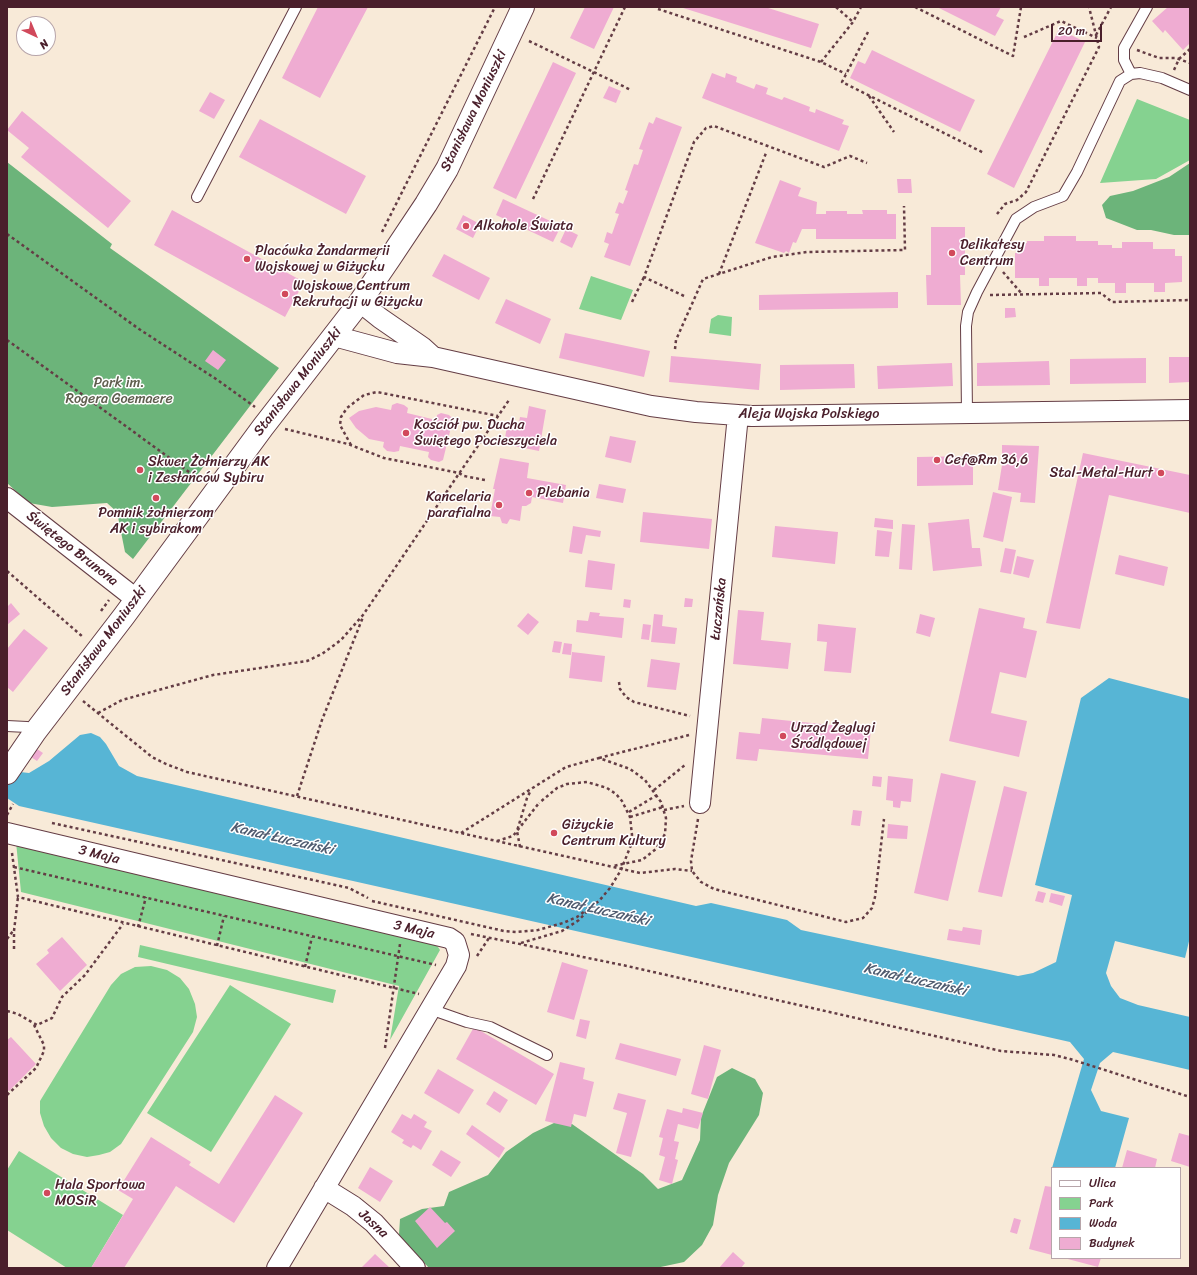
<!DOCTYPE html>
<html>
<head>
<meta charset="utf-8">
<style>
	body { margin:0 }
	#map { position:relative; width:1197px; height:1275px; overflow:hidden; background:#f8ead8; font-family:Sriracha,sans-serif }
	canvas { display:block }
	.frame { position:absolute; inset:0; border:8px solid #4a1f2b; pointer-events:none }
	.legend { position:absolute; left:1051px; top:1167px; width:130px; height:92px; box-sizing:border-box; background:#fff; border:1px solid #b7a5aa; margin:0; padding:5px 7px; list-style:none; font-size:12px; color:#4a1f2b }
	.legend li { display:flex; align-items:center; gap:8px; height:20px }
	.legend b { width:20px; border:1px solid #b7a5aa }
	.north { position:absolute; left:16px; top:16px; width:40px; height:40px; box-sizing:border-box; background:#fff; border:1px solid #b7a5aa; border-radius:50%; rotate:136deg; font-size:11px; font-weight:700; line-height:16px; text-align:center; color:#4a1f2b }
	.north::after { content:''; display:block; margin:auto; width:14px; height:18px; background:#d1495b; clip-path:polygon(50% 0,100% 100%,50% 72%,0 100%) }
	.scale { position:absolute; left:1051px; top:24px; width:51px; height:18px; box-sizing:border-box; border:2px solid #4a1f2b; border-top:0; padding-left:5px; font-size:12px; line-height:14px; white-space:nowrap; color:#4a1f2b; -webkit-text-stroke:3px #fff; paint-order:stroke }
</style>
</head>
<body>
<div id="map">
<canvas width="1197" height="1275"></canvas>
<div class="frame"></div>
<ul class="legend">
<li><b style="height:5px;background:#fff"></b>Ulica</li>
<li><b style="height:11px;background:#85d290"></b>Park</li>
<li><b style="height:11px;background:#57b5d5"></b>Woda</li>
<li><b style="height:11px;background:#efacd2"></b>Budynek</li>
</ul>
<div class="north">N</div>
<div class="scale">20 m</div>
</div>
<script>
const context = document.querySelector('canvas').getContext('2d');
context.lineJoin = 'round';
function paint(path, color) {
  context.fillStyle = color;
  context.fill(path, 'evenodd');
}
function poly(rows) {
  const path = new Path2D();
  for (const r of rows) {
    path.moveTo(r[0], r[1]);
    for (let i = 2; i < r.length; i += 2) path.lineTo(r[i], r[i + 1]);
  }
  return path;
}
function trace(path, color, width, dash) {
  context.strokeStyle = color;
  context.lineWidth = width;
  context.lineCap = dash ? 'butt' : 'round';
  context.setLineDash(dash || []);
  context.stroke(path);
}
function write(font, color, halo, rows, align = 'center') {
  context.font = font + ' Sriracha,sans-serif';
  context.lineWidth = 3;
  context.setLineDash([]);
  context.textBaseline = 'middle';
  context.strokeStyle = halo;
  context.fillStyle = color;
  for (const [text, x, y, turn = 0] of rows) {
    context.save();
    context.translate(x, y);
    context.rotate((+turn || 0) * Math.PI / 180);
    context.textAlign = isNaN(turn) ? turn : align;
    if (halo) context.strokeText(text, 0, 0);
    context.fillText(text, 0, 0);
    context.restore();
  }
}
paint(poly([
	[1137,99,1190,120,1190,160,1156,179,1100,183],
	[591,276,633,290,621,320,579,309],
	[718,315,732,317,731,336,709,333,711,319],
	[16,842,436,944,440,950,390,1040,399,986,21,892],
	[140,945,336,990,333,1003,138,957],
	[151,966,167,970,180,978,189,989,195,1004,197,1017,193,1032,121,1144,110,1152,99,1155,87,1157,73,1154,61,1148,51,1138,44,1126,40,1113,40,1101,111,985,121,974,135,967],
	[230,985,291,1024,211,1152,147,1113],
	[19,1151,123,1215,91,1268,67,1268,7,1230,7,1170]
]), '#85d290');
paint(poly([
	[7,162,112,244,110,248,279,368,133,559,125,552,117,512,107,503,52,507,29,503,7,483],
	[1190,163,1190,235,1174,235,1151,230,1137,230,1106,218,1102,205,1110,196,1133,191,1169,177],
	[732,1068,755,1079,763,1093,759,1115,729,1163,718,1195,713,1225,702,1245,684,1262,656,1268,429,1268,399,1235,400,1219,422,1209,444,1206,449,1192,488,1175,506,1152,533,1133,554,1123,572,1124,643,1174,658,1189,682,1180,700,1140,701,1117,717,1077]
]), '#6cb47a');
paint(poly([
	[1109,678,1190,699,1190,937,1185,958,1115,941,1106,973,1111,986,1120,998,1138,1005,1190,1017,1190,1070,1113,1052,1100,1063,1091,1090,1101,1111,1129,1118,1115,1168,1052,1168,1084,1059,1070,1042,19,806,7,798,7,767,20,772,29,773,49,761,80,735,91,733,100,737,106,744,119,766,137,776,696,906,711,903,787,920,801,930,1018,976,1033,973,1056,962,1072,895,1035,885,1081,698]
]), '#57b5d5');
paint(poly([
	[318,7,368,7,320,98,282,78],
	[585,7,614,7,594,49,570,38],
	[680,7,765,7,819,24,811,48],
	[937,7,1001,7,996,16,1004,20,995,36],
	[1168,7,1190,7,1190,43,1183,50,1165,30,1163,33,1152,21],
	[1059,29,1085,42,1014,188,987,174],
	[872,50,975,100,960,132,850,78,858,61,865,64],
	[553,62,576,73,516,199,493,188],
	[712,73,725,78,726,73,737,77,736,82,754,89,756,84,768,88,766,94,782,100,784,97,810,107,809,111,815,113,816,109,844,120,842,124,849,126,839,151,702,98],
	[609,86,621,91,616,103,603,98],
	[210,92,225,100,214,119,199,111],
	[22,111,131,201,108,228,21,157,29,148,7,130],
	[656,117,682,127,630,266,604,257,609,244,604,242,607,232,612,234,619,214,615,213,619,202,623,204,628,191,625,190,634,164,638,165,643,150,639,149,649,122,653,124],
	[260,119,366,176,346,214,239,157],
	[897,179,911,179,912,193,898,193],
	[780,180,801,188,798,196,817,202,816,214,826,214,826,211,847,211,847,214,863,214,862,210,887,210,887,214,896,214,896,239,816,239,816,229,802,229,796,243,793,242,789,253,786,251,784,253,755,243],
	[503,199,561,226,553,242,496,215],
	[172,210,304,282,285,317,154,245],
	[463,215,480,224,473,238,456,229],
	[931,227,965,227,965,275,960,275,961,305,927,305,926,275,931,275],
	[566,229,578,235,572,248,560,242],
	[1044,236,1076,236,1076,241,1098,241,1098,245,1112,245,1112,248,1122,248,1122,242,1153,242,1153,249,1175,249,1175,256,1182,256,1182,282,1165,283,1165,292,1154,292,1154,283,1126,283,1126,293,1115,293,1115,283,1098,283,1098,278,1087,278,1087,286,1077,286,1077,278,1049,278,1049,286,1039,286,1039,278,1015,278,1015,253,1020,253,1020,243,1027,243,1027,241,1044,241],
	[444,254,490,278,479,300,432,276],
	[898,292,898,308,759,310,759,295],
	[506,299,551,319,540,344,495,323],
	[1005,308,1015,308,1016,317,1005,318],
	[565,333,650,351,644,377,559,358],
	[213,350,226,360,218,370,205,361],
	[671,356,761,364,759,390,669,382],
	[1169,357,1190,357,1190,382,1169,383],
	[1146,358,1146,383,1070,384,1070,359],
	[1049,361,1050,385,977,386,977,363],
	[952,363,953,386,878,389,877,366],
	[854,364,855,388,780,390,780,365],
	[397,403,404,405,408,408,407,413,436,420,437,415,441,413,449,415,453,419,443,460,439,462,431,460,428,457,429,452,400,446,399,451,394,452,387,451,383,447,384,442,369,439,356,428,349,418,359,411,376,407,391,410,392,405],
	[529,406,546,410,539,451,504,444,507,426,518,428,520,417,527,418],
	[610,436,636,441,631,463,605,457],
	[1002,445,1039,446,1035,503,1020,502,1021,493,998,490,1002,465],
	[1083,453,1190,475,1190,513,1109,495,1080,629,1046,623],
	[973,456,973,485,917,486,917,457],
	[500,458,529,463,527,478,566,485,563,503,532,497,531,503,526,506,522,506,520,521,510,519,507,524,502,523,500,517,490,516,495,489,493,489],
	[599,484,626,489,623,503,596,498],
	[993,492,1012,497,1003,542,983,537],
	[643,512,712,519,709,549,640,542],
	[875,518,893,520,893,529,874,527],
	[969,519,972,548,980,548,982,566,933,571,928,523],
	[902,524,915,525,912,570,899,569],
	[573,526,601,531,600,537,586,535,582,554,569,552],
	[775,526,838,532,835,564,772,557],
	[877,530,892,532,889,557,875,556],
	[1005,548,1016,550,1011,574,1000,572],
	[1119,555,1168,567,1164,586,1115,574],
	[1017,556,1034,560,1029,578,1013,574],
	[588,560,615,564,612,590,585,587],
	[685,598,693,599,692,607,684,607],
	[624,599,631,600,630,608,623,607],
	[11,603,20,614,7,625,7,607],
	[979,608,1025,618,1023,628,1037,631,1026,678,1000,672,991,713,1027,721,1019,757,949,741],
	[738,610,764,612,761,640,791,643,788,669,733,664],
	[590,612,600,613,599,616,624,618,622,638,576,632,577,620,588,621],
	[528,613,539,622,528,635,517,626],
	[654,614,663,615,662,626,677,628,675,644,651,642],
	[920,614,935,618,930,637,916,633],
	[643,624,651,625,649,640,641,639],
	[818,624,856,628,851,673,824,671,827,642,817,641],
	[24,629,48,648,13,692,7,687,7,649],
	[554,641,562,642,560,653,552,652],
	[564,643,572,644,571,655,562,654],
	[572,652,605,656,602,682,569,678],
	[651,659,680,663,676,690,647,687],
	[762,718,871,729,868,759,759,749,757,761,736,759,739,732,760,734],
	[37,749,43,753,37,761,31,757],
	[941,773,976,781,948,901,914,893],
	[873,776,882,777,881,787,872,786],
	[888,776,913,779,911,802,901,801,900,808,893,807,893,801,886,800],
	[1004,786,1027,792,1002,897,978,892],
	[853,810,862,811,860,826,851,825],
	[888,824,908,826,907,839,887,838],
	[1038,891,1046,893,1043,903,1035,901],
	[1051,893,1065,896,1062,906,1049,902],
	[963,927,982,930,980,945,947,940,949,929,962,931],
	[62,937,87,965,60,991,36,964,49,953,47,950],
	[562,962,588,970,574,1020,547,1012],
	[580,1019,590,1021,586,1039,576,1036],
	[474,1027,554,1074,536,1105,456,1059],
	[11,1037,36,1064,9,1091,7,1089,7,1040],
	[620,1043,681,1059,676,1076,615,1059],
	[704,1045,721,1050,708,1099,691,1094],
	[560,1062,585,1068,583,1079,594,1082,586,1117,574,1114,571,1127,545,1121],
	[438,1069,474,1090,459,1114,424,1093],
	[494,1091,508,1100,500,1113,486,1104],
	[618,1093,646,1100,631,1157,616,1153,627,1113,613,1109],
	[275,1095,303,1113,234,1223,176,1186,124,1268,91,1268,133,1199,118,1190,151,1137,191,1162,189,1165,219,1184],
	[683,1108,703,1113,698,1129,678,1124,674,1141,679,1142,675,1159,678,1160,672,1184,659,1180,665,1157,659,1155,663,1138,659,1137,667,1109,682,1113],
	[402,1114,411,1119,414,1114,427,1122,424,1127,432,1131,421,1150,413,1145,411,1148,402,1143,404,1140,391,1132],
	[472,1125,505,1148,499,1158,466,1134],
	[1179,1133,1190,1136,1190,1167,1171,1161],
	[441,1150,461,1162,451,1177,432,1165],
	[1127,1150,1157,1159,1155,1168,1122,1168],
	[370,1167,393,1181,380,1202,358,1188],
	[1045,1186,1052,1187,1052,1255,1029,1249],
	[430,1207,445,1223,447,1222,455,1231,437,1248,415,1221],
	[1014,1218,1021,1220,1017,1234,1010,1232],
	[733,1252,745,1263,741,1268,719,1268],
	[375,1254,390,1268,361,1268],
	[1064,1258,1101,1258,1098,1267]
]), '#efacd2');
const service = poly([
	[1131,74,1124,60,1124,48,1147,7],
	[197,197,296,7],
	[967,413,966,326,968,312,977,292,1016,219,1034,207,1063,196,1077,172,1120,81,1131,74,1140,73,1162,78,1190,90],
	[7,726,27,727,35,732],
	[430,1009,467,1022,490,1027,547,1055]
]);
const minor = poly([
	[360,302,380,318,422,347,433,357],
	[334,336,397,353,433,357,651,406,696,412,752,416,1190,410],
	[7,498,136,599],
	[700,803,738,415],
	[7,833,449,938,455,942,459,955,456,966,277,1268],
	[324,1188,353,1206,374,1223,415,1268]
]);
const tertiary = poly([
	[7,773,35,732,124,616,263,427,360,302,390,258,426,204,447,169,523,7]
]);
trace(service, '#643d45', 12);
trace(minor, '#643d45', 22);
trace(tertiary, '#643d45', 24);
trace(poly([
	[836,7,853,22],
	[915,7,1013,56,1021,7],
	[658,9,821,62,846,74],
	[868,32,842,82,984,153],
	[1096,35,1111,7],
	[1024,37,1061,21,1097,38],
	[529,41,631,90],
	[1137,50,1159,58,1176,58,1190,63],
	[821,62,853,22,861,7],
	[1174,70,1179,59,1190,49],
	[869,96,894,132],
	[533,199,625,7],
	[997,214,1005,204,1017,200,1026,192,1099,47,1089,7],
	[382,232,495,7],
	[7,234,139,329,216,379,255,407],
	[1003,272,1022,294],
	[719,274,766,153],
	[990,295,1101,293,1112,302,1190,300],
	[684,296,644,277,694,142,706,128,714,126,824,167,850,156,867,163],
	[632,302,644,277],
	[7,340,200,480],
	[675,349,676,340,703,279,772,257,807,252,905,250,904,206],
	[285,429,348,444,384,458,459,473,464,476,485,480],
	[351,445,340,425,341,417,347,408,364,395,377,392,498,416],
	[7,571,83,637],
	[101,611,109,600],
	[619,682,620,689,626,697,634,702,690,716],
	[83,701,152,757,166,764,187,772,640,873,675,869,692,871],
	[98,713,122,700,213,675,307,661,322,654,341,640,363,615,509,400],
	[599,758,689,735],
	[654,790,685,765],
	[297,796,322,720,363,617],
	[664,810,684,806],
	[629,812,657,795],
	[7,815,13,804],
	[630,817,663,807],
	[698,819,691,861,692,871,701,882,714,889,846,922,863,918,872,908,875,897,884,819],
	[52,823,313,880,349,888,368,898],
	[461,833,566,767,599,758,630,769,645,780,661,802,666,818,665,834,656,849,642,860,613,866],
	[497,841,513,836,539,803],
	[520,847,517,831,527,798,531,790],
	[12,853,18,897,419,994],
	[14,867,436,965],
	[138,927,146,897],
	[471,934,627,966,1001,1051,1054,1055,1070,1059,1190,1097],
	[7,939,13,931],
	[521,943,562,931,579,920,590,908],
	[217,946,224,916],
	[14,949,14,931,18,897],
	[477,956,489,938],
	[305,967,312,937],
	[7,1011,18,1014,37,1025,52,1018,62,997,85,975,123,924],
	[385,1048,400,944],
	[7,1095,36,1068,44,1051,44,1045,34,1025]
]), '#643d45', 2.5, [3, 3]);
trace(service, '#fff', 10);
trace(minor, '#fff', 20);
trace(tertiary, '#fff', 22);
trace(poly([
	[372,901,504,931,517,932,538,930,563,923,577,917,599,901,610,888,621,870,631,845,632,835,630,817,622,801,616,794,607,788,587,782,567,784,557,788,539,803]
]), '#643d45', 2.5, [3, 3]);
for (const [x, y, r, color] of [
	[466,226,4,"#d1495b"],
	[952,253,4,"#d1495b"],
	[247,259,4,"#d1495b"],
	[285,294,4,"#d1495b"],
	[406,433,4,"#d1495b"],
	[937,460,4,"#d1495b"],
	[140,470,4,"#d1495b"],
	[1161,473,4,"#d1495b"],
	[529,493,4,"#d1495b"],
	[156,498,4,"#d1495b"],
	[499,505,4,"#d1495b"],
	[783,736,4,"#d1495b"],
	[554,833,4,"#d1495b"],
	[47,1193,4,"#d1495b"]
]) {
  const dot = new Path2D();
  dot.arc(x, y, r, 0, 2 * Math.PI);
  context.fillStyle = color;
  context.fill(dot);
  trace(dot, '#fff', 1.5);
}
write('14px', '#4a1f2b', '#fff', [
	["Stanisława Moniuszki",474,111,-64],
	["Stanisława Moniuszki",298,382,-52],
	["Aleja Wojska Polskiego",809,414],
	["Świętego Brunona",72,549,38],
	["Łuczańska",719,609,-84],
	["Stanisława Moniuszki",104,641,-53],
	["3 Maja",99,855,14],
	["3 Maja",414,930,13],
	["Jasna",373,1224,43]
]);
write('14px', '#4a1f2b', '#fff', [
	["Alkohole Świata",474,226],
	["Delikatesy",960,245],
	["Centrum",960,261],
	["Placówka Żandarmerii",255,251],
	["Wojskowej w Giżycku",255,267],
	["Wojskowe Centrum",293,286],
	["Rekrutacji w Giżycku",293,302],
	["Kościół pw. Ducha",414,425],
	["Świętego Pocieszyciela",414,441],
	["Cef@Rm 36,6",945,460],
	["Skwer Żołnierzy AK",148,462],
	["i Zesłańców Sybiru",148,478],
	["Stal-Metal-Hurt",1153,473,"right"],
	["Plebania",537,493],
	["Kancelaria",491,497,"right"],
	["parafialna",491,513,"right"],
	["Pomnik żołnierzom",156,513,"center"],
	["AK i sybirakom",156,529,"center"],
	["Urząd Żeglugi",791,728],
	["Śródlądowej",791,744],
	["Giżyckie",562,825],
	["Centrum Kultury",562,841],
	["Hala Sportowa",55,1185],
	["MOSiR",55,1201]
], 'left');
write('14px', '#5f5e4e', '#fff', [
	["Park im.",119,383],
	["Rogera Goemaere",119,399]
]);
write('italic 15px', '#4f5b6f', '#fff', [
	["Kanał Łuczański",282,839,13],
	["Kanał Łuczański",598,910,13],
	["Kanał Łuczański",915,980,13]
]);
</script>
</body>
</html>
